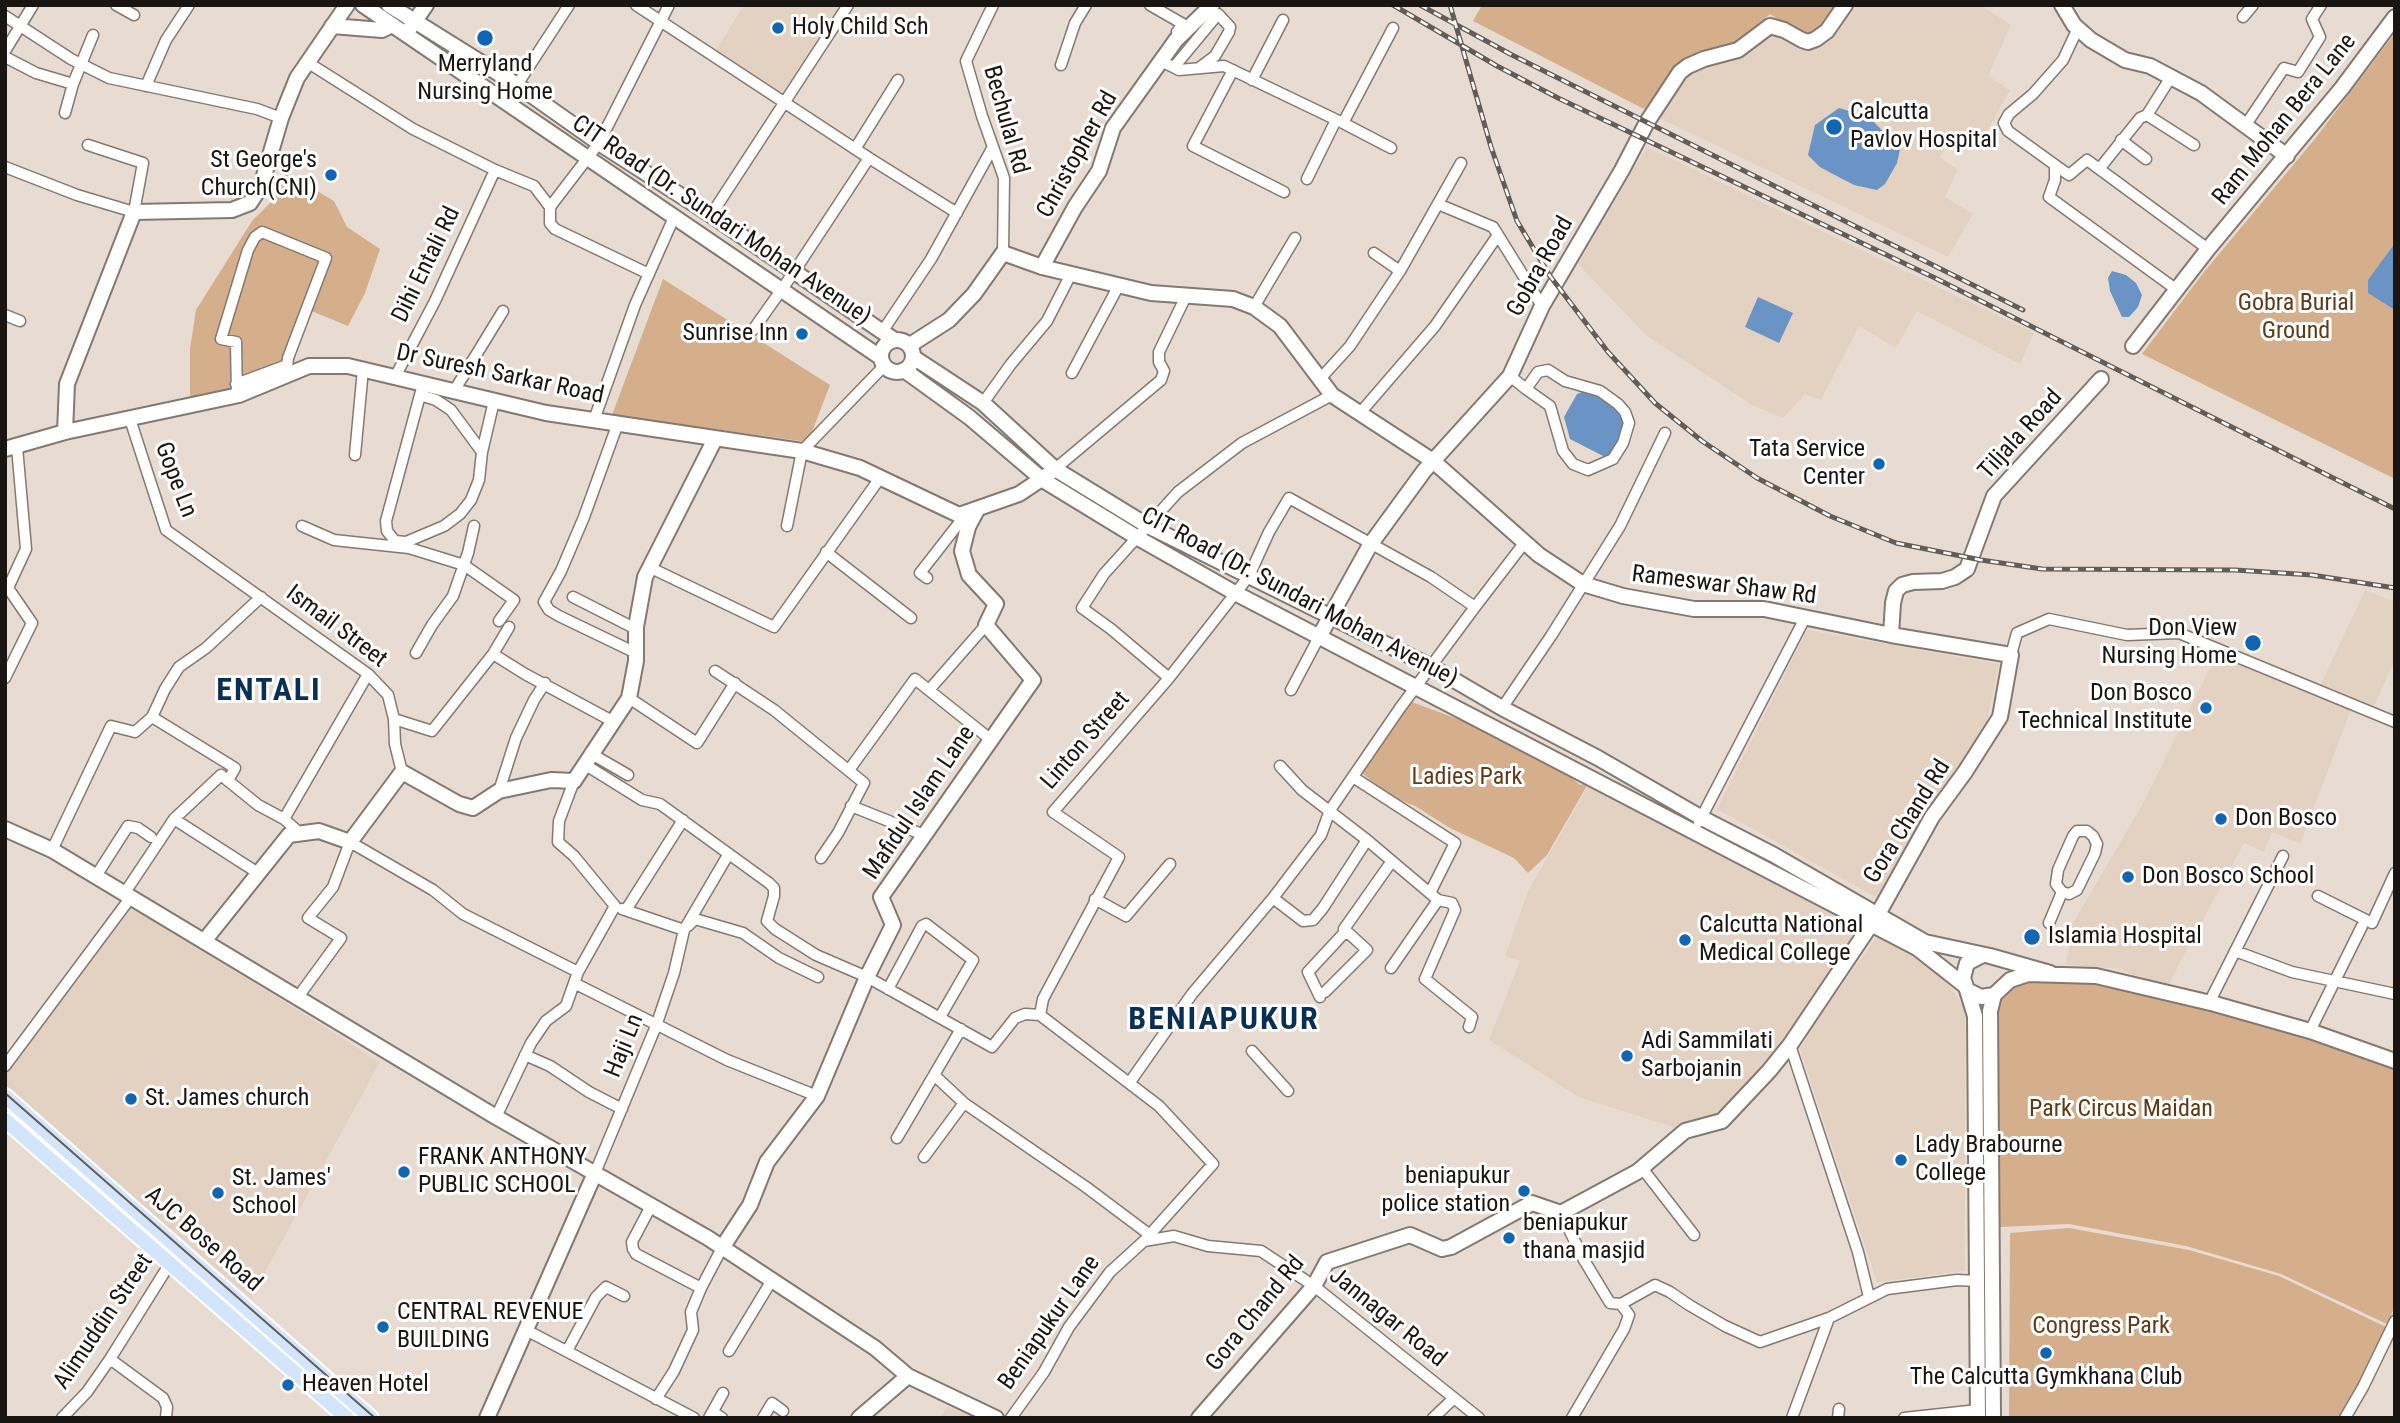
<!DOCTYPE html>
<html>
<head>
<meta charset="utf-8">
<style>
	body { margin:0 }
	#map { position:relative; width:2400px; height:1423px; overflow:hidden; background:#e8dcd2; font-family:"Roboto Condensed",sans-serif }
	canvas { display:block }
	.frame { position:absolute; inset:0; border:7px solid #191512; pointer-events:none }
</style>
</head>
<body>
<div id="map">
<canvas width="2400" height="1423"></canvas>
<div class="frame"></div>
</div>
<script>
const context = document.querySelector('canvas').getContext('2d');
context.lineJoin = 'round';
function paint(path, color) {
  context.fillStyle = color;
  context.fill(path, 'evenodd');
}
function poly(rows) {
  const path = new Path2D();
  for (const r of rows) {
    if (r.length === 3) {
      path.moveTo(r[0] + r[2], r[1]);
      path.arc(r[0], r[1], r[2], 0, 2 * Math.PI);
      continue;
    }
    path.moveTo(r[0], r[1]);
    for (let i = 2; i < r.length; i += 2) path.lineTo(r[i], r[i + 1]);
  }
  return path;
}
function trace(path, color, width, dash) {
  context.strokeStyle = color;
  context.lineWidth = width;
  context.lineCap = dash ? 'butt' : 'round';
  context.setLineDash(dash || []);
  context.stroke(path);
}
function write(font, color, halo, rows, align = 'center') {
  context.font = font + ' "Roboto Condensed",sans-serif';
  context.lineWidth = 6;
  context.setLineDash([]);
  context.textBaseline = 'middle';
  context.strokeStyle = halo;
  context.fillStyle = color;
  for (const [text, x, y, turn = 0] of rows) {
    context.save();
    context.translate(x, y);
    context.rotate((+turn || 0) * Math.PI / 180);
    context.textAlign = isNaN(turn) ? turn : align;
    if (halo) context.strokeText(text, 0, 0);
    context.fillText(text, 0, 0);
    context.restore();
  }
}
paint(poly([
	[744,5,841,5,781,94,716,50],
	[1851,5,1981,5,2011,25,1988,76,2010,90,1978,148,1951,138,1940,157,1958,170,1945,197,1973,214,1948,257,1657,117,1691,73,1742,56,1769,31,1807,51,1815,49,1830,34],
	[1647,147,2034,333,2020,364,1917,311,1896,348,1859,326,1821,400,1805,394,1783,418,1752,405,1647,336,1578,264],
	[2365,590,2395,602,2395,660,2374,706,2321,684],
	[1807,630,1999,664,1982,743,1881,900,1717,809],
	[2218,652,2352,707,2300,844,2272,832,2264,852,2244,843,2165,991,2121,969,2066,965,2073,923,2141,807],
	[1594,776,1651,789,1878,914,1790,1045,1722,1121,1685,1131,1579,1097,1489,1040,1520,961,1505,956,1528,891],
	[132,906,380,1062,251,1298,5,1088,5,1074],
	[1877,937,1908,947,1944,976,1965,1010,1965,1271,1877,1282,1800,1049,1818,1019],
	[948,1407,977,1418,938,1418]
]), '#e3d1c2');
paint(poly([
	[1482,5,1838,5,1824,25,1806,38,1770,14,1736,45,1682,63,1644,109,1473,21],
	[2395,33,2395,479,2142,354,2204,272,2314,140],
	[286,173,334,201,347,227,380,249,365,293,348,326,309,310,292,368,190,402,190,349,196,310,252,221,270,203],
	[663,279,830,385,808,442,612,415],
	[1409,701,1482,728,1536,758,1553,762,1580,785,1589,782,1547,855,1528,873,1514,858,1450,828,1415,806,1390,796,1362,773,1363,760],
	[2100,981,2315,1033,2395,1066,2395,1306,2387,1324,2281,1274,2186,1246,2069,1224,2000,1227,1998,1059,1994,982],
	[2069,1228,2189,1250,2279,1276,2386,1327,2366,1371,2338,1418,2009,1418,2010,1233]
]), '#d5ae8c');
paint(poly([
	[1839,108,1869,117,1900,149,1897,163,1885,184,1877,190,1854,185,1831,173,1820,167,1808,155,1815,125],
	[2395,243,2395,310,2368,293,2368,280],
	[2112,271,2126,275,2136,283,2142,295,2138,307,2129,317,2122,317,2110,291,2108,278],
	[1758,297,1793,313,1779,343,1745,327],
	[1597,386,1630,417,1626,431,1607,458,1570,439,1564,417,1577,394]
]), '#6994c5');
const street = poly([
	[116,5,134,15],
	[636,5,869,158,957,213],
	[993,5,966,61,982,116,1004,178,1003,253],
	[1150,5,1183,24,1177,32],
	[5,16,71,59,109,78,257,109,281,118],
	[2243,17,2253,5],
	[2078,28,2063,60,2033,94,2009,114,2004,123,2008,131,2069,175,2087,160,2208,249],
	[5,51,33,5],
	[5,57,36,73,73,84],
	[1162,57,1161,61,1179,70,1224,66,1343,123,1393,28],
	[307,62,413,129,495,170,534,186,550,207,599,143,669,5],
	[1061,65,1075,23,1086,5],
	[1174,67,1218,14,1230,27,1229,32,1215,56,1199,68],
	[1233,70,1193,146,1284,192],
	[1252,80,1283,20],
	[517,85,569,5],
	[146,86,166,40,189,5],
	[65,113,73,84,93,35],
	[2147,115,2171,77],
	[1343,123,1391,148],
	[2245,126,2284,68,2298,72,2320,37,2312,19,2321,5],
	[2121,140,2146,159],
	[855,149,898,80],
	[2055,165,2055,180,2049,197,2177,290],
	[5,167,77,195,134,212,143,163,88,145],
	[2100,168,2140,118,2147,115,2194,145],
	[1307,179,1336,120],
	[1438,204,1493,227,1542,306],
	[550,207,550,223,555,229,649,274],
	[711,215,848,5],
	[1374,253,1400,271],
	[1254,307,1295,238],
	[5,315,20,321],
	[753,330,794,272,869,158],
	[882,332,931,259,993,147],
	[1072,373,1119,285],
	[1510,376,1526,389,1550,406,1563,451,1573,464,1588,470,1613,459,1623,443,1629,423,1625,412,1618,404,1600,391,1565,381,1548,370,1538,372,1526,389],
	[395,377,435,301,495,170],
	[1320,379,1350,346,1400,271,1461,163],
	[236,384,287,365],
	[423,384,386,521,387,531,395,541,406,542,444,526,460,514,471,500,479,480,482,452,494,401],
	[454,391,503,311],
	[420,395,436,400,451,410,482,452],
	[237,396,236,342,221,339,248,250,255,237,262,232,326,258,288,358,286,376],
	[983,403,1011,364,1047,321,1071,274],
	[1360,413,1435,326,1498,235],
	[130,419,166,530,368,674,388,695,394,719,395,744,402,772],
	[594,420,635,305,675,215],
	[618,423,584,517,561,571,544,602,549,610,559,616,636,653],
	[355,455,363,369],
	[1055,469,1161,380,1164,371,1159,362,1159,352,1186,296],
	[302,526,334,540,409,548,464,565,514,600,499,621],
	[787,526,802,451,884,366],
	[826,552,911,618],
	[651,568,774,627,880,478],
	[927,578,920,573,963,518,959,515],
	[573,597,636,629],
	[1475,607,1525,542],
	[416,653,432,625,453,596,468,553,474,526],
	[493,654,525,674,614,722],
	[2011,655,2017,633,2049,619,2127,635,2179,633,2395,722],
	[715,671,774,710,864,783,838,833,821,858],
	[5,678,32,623,8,588,26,549,17,447],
	[1169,678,1111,629,1082,608,1104,574,1178,492,1242,443,1332,395],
	[929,690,986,625],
	[1291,690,1319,637],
	[629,698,697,743,735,683],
	[1502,708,1551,636,1620,526,1665,433],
	[152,717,235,768,228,781],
	[394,719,432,731,493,654,509,627],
	[590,753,628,775],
	[584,764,642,800,660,804,769,883,774,888,774,896,767,921,775,929,816,955,867,977,992,1047,1015,1018,1025,1014,1040,1015],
	[1280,766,1302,790,1367,840,1438,900,1452,903,1455,910,1425,979,1472,1017,1469,1027],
	[849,770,915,679,990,739],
	[1353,777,1455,843,1430,893],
	[574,781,559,821,558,842,574,856,615,906],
	[499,791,516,738,534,700,545,683],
	[851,806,924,835],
	[174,819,258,873],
	[284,819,368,674],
	[1699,822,1805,618],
	[52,850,111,726,135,732,152,717,165,689,179,667,206,648,261,597],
	[96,876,128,826,138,828,151,837],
	[124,894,174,819,221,775,258,805,284,819,301,834],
	[2318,896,2372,923,2395,873],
	[1273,898,1303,921,1313,920,1323,908,1367,840],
	[1095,899,1126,916,1170,864],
	[622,909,684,930],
	[626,910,683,820],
	[2049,923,2062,892,2056,884,2058,870,2073,836,2077,831,2087,831,2093,836,2097,844,2095,853,2077,890,2069,894,2062,892],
	[688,926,695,919,743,933,779,958,818,977],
	[2235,951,2292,972,2395,994],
	[1391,968,1438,900],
	[574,983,727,1060,817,1096],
	[888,989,922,926,926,924,973,960,940,1017],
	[1325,992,1367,950,1344,929,1392,861],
	[298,997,341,938,308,918,333,887,350,842,433,890,463,914,578,972],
	[1320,997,1308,972,1346,931],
	[2209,1003,2283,856],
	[2310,1031,2362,926],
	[1790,1045,1858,1252,1869,1297],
	[1252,1051,1288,1091],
	[525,1055,550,1066,589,1092,622,1109],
	[5,1066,131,897],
	[934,1075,964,1103,1086,1187,1150,1235],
	[496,1117,531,1043,546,1021,566,1006,578,972,615,906],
	[897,1138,961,1029],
	[924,1157,964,1103],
	[1642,1168,1694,1235],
	[595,1173,656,1026,674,973,684,930,728,855],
	[651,1206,632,1242,633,1249,636,1254,701,1288],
	[1561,1213,1584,1260,1610,1303,1621,1304,1655,1285,1670,1292,1689,1305,1725,1326,1760,1342,1829,1318],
	[1144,1241,1174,1236,1208,1246,1261,1251,1314,1286,1479,1418],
	[526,1330,694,1418],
	[567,1351,596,1297,606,1287,624,1296],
	[729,1351,772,1280],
	[110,1359,163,1398,167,1407,166,1418],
	[656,1399,674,1371,693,1330,691,1312,701,1288,722,1248],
	[713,1412,722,1418],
	[62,1418,87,1392,110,1359,179,1249],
	[709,1418,723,1393],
	[763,1418,772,1403,783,1411],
	[1011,1418,1044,1372,1069,1327,1110,1272,1144,1241,1213,1164,1159,1106,1040,1015,1043,999,1119,857,1053,812,1169,678,1249,576,1269,532,1289,498,1431,577,1475,607,1400,708,1330,810,1321,835,1273,898,1192,994,1130,1082],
	[1433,1418,1453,1399],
	[1572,1418,1624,1329,1629,1315,1621,1304],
	[1792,1418,1829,1318,1887,1289,1957,1280,1977,1281],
	[1838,1418,1839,1409],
	[1904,1418,1978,1410],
	[2345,1418,2363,1387,2395,1321]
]);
const secondary = poly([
	[363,5,880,357],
	[389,5,517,85,599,143,711,215,893,339],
	[2062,5,2074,25,2091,40,2125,60,2150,66,2201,93,2287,156],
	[332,26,382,30,392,25],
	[410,28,426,5],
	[1042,267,1075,207,1099,171,1113,128,1176,40,1212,5],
	[897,356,16],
	[910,345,949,320,974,294,1003,253,1042,267,1151,293,1233,299,1254,307,1280,326,1332,395,1433,461,1539,555,1583,584,1623,596,1694,609,1764,609,1891,635,2011,655,2000,717,1965,772,1932,817,1878,914,1790,1045,1769,1071,1722,1121,1685,1131,1637,1172,1561,1213,1532,1203,1451,1247,1442,1249,1410,1235,1327,1262,1314,1286,1199,1418],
	[2133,346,2208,249,2342,88,2395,17],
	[913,357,983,403,1055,469,1148,526,1430,666,1502,708,1598,758,1702,818,1774,855,1925,942,1990,956,2050,973],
	[904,370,969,417,1043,480,1138,538,1235,593,1917,948,1964,985],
	[65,432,67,384,134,212,232,210,250,203,261,186,281,118,297,78,347,5],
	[5,449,65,432,239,395,309,366,348,366,546,413,802,451,860,468,959,515,1019,494,1049,474],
	[1891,635,1893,603,1896,591,1902,585,1913,582,1942,581,1955,577,1967,569,1994,496,2101,379],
	[1319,637,1370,545,1424,471,1510,376,1542,306,1622,170,1647,122,1680,72,1688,66,1704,59,1738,50,1770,26,1784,30,1802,40,1808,42,1816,39,1827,31,1845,5],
	[5,829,52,850,496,1117,708,1238,875,1348,908,1376,996,1418],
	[205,940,289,835,319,831,350,842,402,772,459,804,473,808,499,791,551,780,574,781,629,698,636,661,636,627,645,577,715,439],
	[1983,955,1967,963,1963,978,1967,990,1981,997,1994,995,2010,980,2028,974,2096,976,2215,1004,2310,1031,2395,1061],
	[1967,990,1975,1016,1978,1418],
	[722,1248,750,1205,767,1162,817,1096,867,977,893,925,881,897,1033,680,986,625,996,604,969,575,962,551,968,527,977,510],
	[487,1418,595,1173],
	[859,1418,908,1376],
	[1993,1418,1990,1011,1994,995]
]);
const primary = poly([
	[5,1096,371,1418],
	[5,1120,347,1418]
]);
trace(street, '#837970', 13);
trace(secondary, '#837970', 18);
trace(primary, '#fff', 18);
trace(street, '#fff', 10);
trace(secondary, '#fff', 14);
trace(primary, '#d3e5fa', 14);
trace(poly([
	[5,1093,375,1418]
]), '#635c57', 2);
const rail = poly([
	[1393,5,1497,66,1558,98,1935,278,2395,509],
	[1420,5,1512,55,2023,310],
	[1450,5,1491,147,1517,221,1550,276,1608,352,1655,403,1702,441,1757,478,1830,516,1896,543,1981,560,2042,569,2235,570,2312,575,2395,588]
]);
trace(rail, '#635c57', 5);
trace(rail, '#fff', 2.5, [8]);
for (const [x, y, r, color] of [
	[778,28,7,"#1166b4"],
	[485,38,9,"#1166b4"],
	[1834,127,9,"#1166b4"],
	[331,175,7,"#1166b4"],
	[802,334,7,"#1166b4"],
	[1879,464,7,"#1166b4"],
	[2253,643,9,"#1166b4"],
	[2206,708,7,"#1166b4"],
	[2221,819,7,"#1166b4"],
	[2128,877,7,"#1166b4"],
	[2032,937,9,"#1166b4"],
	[1685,940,7,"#1166b4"],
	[1627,1056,7,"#1166b4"],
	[131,1099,7,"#1166b4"],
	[1901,1160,7,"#1166b4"],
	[404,1172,7,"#1166b4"],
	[1524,1191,7,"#1166b4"],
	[218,1193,7,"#1166b4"],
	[1509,1238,7,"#1166b4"],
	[383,1327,7,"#1166b4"],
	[2046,1353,7,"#1166b4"],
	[288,1385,7,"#1166b4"]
]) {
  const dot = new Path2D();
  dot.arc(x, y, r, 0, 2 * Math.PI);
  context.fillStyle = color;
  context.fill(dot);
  trace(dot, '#fff', 2.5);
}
write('24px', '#191512', '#fff', [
	["Holy Child Sch",792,28],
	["Merryland",485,65,"center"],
	["Nursing Home",485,93,"center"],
	["Calcutta",1850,113],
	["Pavlov Hospital",1850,141],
	["St George's",317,161,"right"],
	["Church(CNI)",317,189,"right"],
	["Sunrise Inn",788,334,"right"],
	["Tata Service",1865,450,"right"],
	["Center",1865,478,"right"],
	["Don View",2237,629,"right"],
	["Nursing Home",2237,657,"right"],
	["Don Bosco",2192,694,"right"],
	["Technical Institute",2192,722,"right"],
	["Don Bosco",2235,819],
	["Don Bosco School",2142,877],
	["Calcutta National",1699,926],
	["Medical College",1699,954],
	["Islamia Hospital",2048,937],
	["Adi Sammilati",1641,1042],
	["Sarbojanin",1641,1070],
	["St. James church",145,1099],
	["Lady Brabourne",1915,1146],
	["College",1915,1174],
	["FRANK ANTHONY",418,1158],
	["PUBLIC SCHOOL",418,1186],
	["beniapukur",1510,1177,"right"],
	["police station",1510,1205,"right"],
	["St. James'",232,1179],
	["School",232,1207],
	["beniapukur",1523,1224],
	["thana masjid",1523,1252],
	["CENTRAL REVENUE",397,1313],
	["BUILDING",397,1341],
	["The Calcutta Gymkhana Club",2046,1378,"center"],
	["Heaven Hotel",302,1385]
], 'left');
write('24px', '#191512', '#fff', [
	["Bechulal Rd",1005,120,74],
	["Ram Mohan Bera Lane",2285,120,-51],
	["Christopher Rd",1078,155,-61],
	["CIT Road (Dr. Sundari Mohan Avenue)",721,221,34],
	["Dihi Entali Rd",427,265,-64],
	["Gobra Road",1541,267,-61],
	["Dr Suresh Sarkar Road",500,375,12],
	["Tiljala Road",2021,435,-48],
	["Gope Ln",175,480,69],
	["Rameswar Shaw Rd",1724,586,7],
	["CIT Road (Dr. Sundari Mohan Avenue)",1299,598,28],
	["Ismail Street",336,627,37],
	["Linton Street",1086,741,-49],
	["Mafidul Islam Lane",920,803,-56],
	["Gora Chand Rd",1908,822,-58],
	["Haji Ln",625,1046,-68],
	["AJC Bose Road",203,1240,41],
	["Gora Chand Rd",1256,1314,-51],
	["Jannagar Road",1387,1318,39],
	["Alimuddin Street",104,1322,-56],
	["Beniapukur Lane",1050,1323,-55]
]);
write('24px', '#5e3a17', '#fff', [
	["Gobra Burial",2296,304],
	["Ground",2296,332],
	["Ladies Park",1467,778],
	["Park Circus Maidan",2121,1110],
	["Congress Park",2101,1327]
]);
context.letterSpacing = '2px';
write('bold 32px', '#092f55', '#fff', [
	["ENTALI",269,692],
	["BENIAPUKUR",1224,1021]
]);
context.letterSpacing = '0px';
</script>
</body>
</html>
